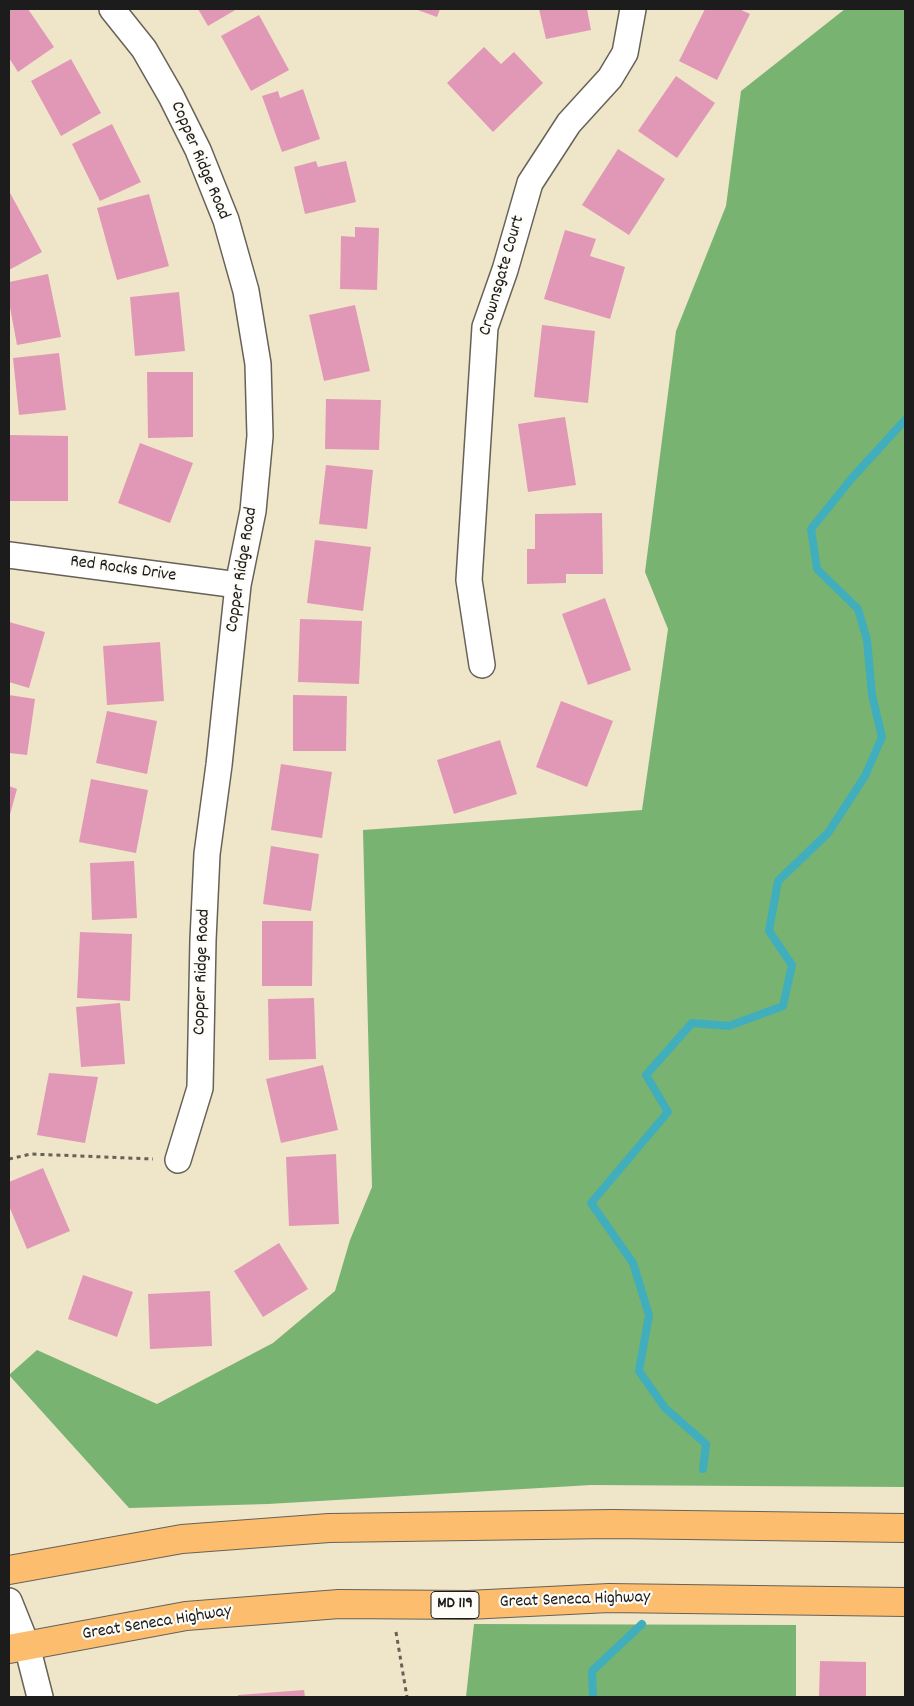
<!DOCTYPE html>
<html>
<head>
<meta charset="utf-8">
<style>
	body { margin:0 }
	#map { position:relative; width:914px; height:1706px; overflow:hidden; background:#efe5c8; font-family:Dekko,sans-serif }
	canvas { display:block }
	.frame { position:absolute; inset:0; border:10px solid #1c1c1c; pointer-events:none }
</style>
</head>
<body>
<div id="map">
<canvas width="914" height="1706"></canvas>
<div class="frame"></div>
</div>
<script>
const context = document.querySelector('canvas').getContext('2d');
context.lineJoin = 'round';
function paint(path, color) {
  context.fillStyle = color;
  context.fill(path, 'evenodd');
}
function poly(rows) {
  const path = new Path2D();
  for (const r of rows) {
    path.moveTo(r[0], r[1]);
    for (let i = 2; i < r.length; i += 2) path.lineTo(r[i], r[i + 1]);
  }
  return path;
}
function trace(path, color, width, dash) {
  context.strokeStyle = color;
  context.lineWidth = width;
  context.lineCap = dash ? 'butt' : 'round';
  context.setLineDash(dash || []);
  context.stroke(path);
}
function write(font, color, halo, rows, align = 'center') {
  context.font = font + ' Dekko,sans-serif';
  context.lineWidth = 4.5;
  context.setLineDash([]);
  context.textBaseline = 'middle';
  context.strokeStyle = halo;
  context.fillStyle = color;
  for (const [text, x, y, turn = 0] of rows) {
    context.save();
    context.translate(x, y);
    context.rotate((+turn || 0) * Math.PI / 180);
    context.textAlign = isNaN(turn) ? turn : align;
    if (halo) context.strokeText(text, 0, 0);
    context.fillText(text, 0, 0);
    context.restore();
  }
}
paint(poly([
	[845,9,905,9,905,1487,591,1485,268,1504,129,1508,9,1375,37,1350,157,1404,273,1343,335,1291,350,1240,372,1187,363,830,642,810,668,629,645,572,676,331,726,206,741,91],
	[474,1624,796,1625,796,1697,466,1697]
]), '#78b372');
trace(poly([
	[703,1469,706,1444,665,1408,639,1371,649,1315,633,1263,591,1203,668,1112,646,1075,692,1023,729,1026,783,1006,792,965,769,931,778,881,828,833,865,776,882,737,872,695,867,640,858,609,817,569,811,529,852,478,905,420],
	[593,1697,592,1671,642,1624]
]), '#40aebd', 8);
paint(poly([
	[10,9,28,9,54,47,18,72,9,58,9,10],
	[198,9,237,9,208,26],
	[415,9,440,9,437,17],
	[539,9,587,9,591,30,546,39],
	[705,9,739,9,750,14,717,80,679,61],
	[259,15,289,70,251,91,221,36],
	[484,47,501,64,514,52,543,83,493,132,447,83],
	[71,59,101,113,61,136,31,81],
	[676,76,715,103,677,158,638,131],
	[303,89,320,139,282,152,262,96,278,91,280,98],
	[112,124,141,182,100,201,72,144],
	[618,149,665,179,629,235,582,205],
	[316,161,318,167,346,161,356,202,305,214,294,167],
	[9,191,42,252,9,270],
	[149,194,169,266,117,280,97,208],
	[355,227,379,228,377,290,340,289,341,236,355,237],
	[565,230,596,239,590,256,625,267,610,319,544,299],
	[48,274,61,337,17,345,9,302,9,282],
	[179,292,185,351,135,356,130,297],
	[355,305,370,371,324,381,309,315],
	[542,325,595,331,588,403,534,397],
	[59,353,66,410,19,415,13,358],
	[147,372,193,372,193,437,148,438],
	[326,399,381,400,379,450,325,449],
	[565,417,576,485,528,492,518,424],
	[9,435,68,436,68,501,9,501],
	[140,443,193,463,170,523,118,503],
	[326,465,373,470,367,529,319,524],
	[602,513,603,574,566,574,566,583,527,584,527,549,535,549,535,514],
	[315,540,371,547,363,611,307,603],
	[605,598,631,670,588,685,562,614],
	[300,619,362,621,359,684,298,682],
	[9,622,45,632,29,688,9,682],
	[160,642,164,701,107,705,103,646],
	[9,695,35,699,27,755,9,753],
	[293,695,347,696,346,751,293,751],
	[561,701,613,721,587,787,536,767],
	[107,711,157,721,147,774,96,763],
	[500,740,517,794,454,814,437,760],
	[281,764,332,772,322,838,271,830],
	[91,779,148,790,136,853,79,842],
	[9,786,17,789,9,818],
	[271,846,319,854,311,911,263,904],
	[134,861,137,918,92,920,90,863],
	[262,921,313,921,312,986,262,986],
	[80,932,132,934,130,1001,77,998],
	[314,998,316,1059,269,1060,268,999],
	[120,1003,125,1064,81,1067,76,1007],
	[323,1065,338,1130,281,1143,266,1079],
	[49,1073,98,1077,85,1143,37,1135],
	[336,1154,339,1224,289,1226,286,1157],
	[43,1168,70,1231,27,1249,9,1206,9,1182],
	[279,1243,308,1289,263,1317,234,1271],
	[83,1275,133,1292,117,1337,68,1319],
	[210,1291,212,1346,150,1349,148,1294],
	[820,1661,866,1662,866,1697,819,1697],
	[304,1690,305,1697,238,1697,238,1695]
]), '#e198b6');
const minor = poly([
	[112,9,144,49,171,96,198,150,226,220,246,291,258,364,260,436,253,511,238,585,219,765,207,854,203,940,200,1088,178,1160],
	[9,555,238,585],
	[482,665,469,580,485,327,505,270,530,183,569,123,610,78,625,53,633,9],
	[9,1601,27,1646,40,1697]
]);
const primary = poly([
	[9,1570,182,1539,329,1528,612,1524,905,1528],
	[9,1649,186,1616,339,1604,468,1605,609,1598,905,1602]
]);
trace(minor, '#666258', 28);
trace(primary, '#666258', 30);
trace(poly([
	[9,1159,31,1154,153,1159],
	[396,1632,407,1697]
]), '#666258', 3, [4, 4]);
trace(minor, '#fff', 25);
trace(primary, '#fcbd6e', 28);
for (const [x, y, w] of [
	[455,1605,48]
]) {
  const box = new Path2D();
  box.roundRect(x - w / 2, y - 13.5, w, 27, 4);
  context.fillStyle = '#fdfcf7';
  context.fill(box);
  trace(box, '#1c1c1c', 1);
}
write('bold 16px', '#1c1c1c', null, [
	["MD 119",455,1605]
]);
write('18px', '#1c1c1c', '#fdfcf7', [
	["Copper Ridge Road",199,161,67],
	["Crownsgate Court",503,276,-74],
	["Red Rocks Drive",123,570,8],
	["Copper Ridge Road",243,570,-81],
	["Copper Ridge Road",203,972,-88],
	["Great Seneca Highway",575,1601,-2],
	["Great Seneca Highway",157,1624,-9]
]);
</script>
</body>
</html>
